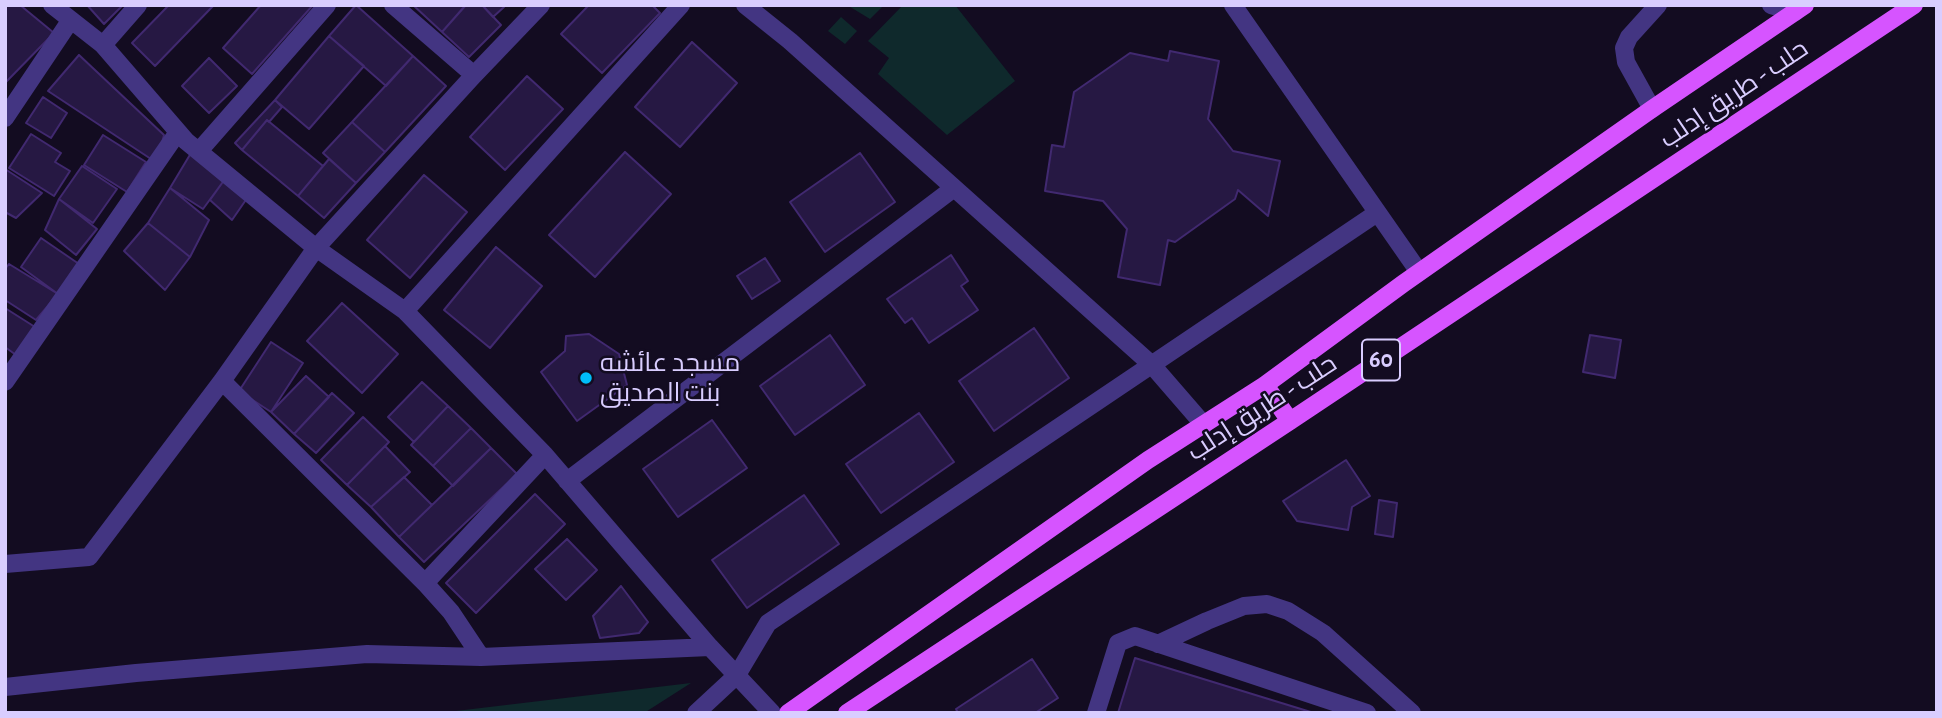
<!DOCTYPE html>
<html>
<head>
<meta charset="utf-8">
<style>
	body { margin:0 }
	#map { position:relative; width:1942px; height:718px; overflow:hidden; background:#130c21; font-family:"Alegreya Sans",sans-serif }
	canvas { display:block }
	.frame { position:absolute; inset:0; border:7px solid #d9cdff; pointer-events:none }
</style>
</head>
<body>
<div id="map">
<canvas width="1942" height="718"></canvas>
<div class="frame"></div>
</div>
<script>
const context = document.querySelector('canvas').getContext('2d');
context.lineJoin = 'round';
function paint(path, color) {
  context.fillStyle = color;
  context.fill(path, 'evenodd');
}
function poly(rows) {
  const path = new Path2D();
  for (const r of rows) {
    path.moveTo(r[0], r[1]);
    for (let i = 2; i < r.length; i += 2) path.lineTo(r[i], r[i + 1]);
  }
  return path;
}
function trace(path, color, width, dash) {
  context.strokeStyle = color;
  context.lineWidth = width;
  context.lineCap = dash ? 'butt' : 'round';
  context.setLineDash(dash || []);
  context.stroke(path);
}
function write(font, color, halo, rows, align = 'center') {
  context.font = font + ' "Alegreya Sans",Cairo,sans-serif';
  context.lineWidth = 5;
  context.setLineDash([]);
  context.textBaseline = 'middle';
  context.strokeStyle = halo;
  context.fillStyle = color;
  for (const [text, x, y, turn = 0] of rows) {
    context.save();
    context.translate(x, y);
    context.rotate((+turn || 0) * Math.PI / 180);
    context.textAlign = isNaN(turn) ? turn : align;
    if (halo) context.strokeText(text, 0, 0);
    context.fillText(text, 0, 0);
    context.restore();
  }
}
paint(poly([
	[847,5,884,5,870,19],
	[903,5,955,5,1015,81,947,135,878,74,889,58,868,41],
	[841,17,857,31,845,44,828,31],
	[691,683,644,713,439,713]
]), '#0f292c');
const building = poly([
	[5,5,20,5,54,33,5,83,5,5],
	[87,5,123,5,104,24,87,5],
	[169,5,214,5,155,66,132,43,169,5],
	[261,5,313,5,252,74,223,48,261,5],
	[356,5,413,56,386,86,329,36,356,5],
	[413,5,462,5,464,7,442,32,413,5],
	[466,5,482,5,501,25,469,57,442,32,466,5],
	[482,5,502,5,504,7,493,17,482,5],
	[589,5,652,5,660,13,602,73,561,34,589,5],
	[329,36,364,66,309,129,275,100,329,36],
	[692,42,737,83,680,147,635,107,692,42],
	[1170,51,1219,61,1208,119,1233,151,1280,161,1268,216,1238,190,1235,199,1175,242,1168,240,1160,285,1118,277,1127,229,1103,201,1045,191,1052,145,1064,147,1074,92,1130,53,1168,61,1170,51],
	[79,55,164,135,157,163,48,91,79,55],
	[413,56,446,86,385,152,352,122,413,56],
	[209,58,237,86,209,113,182,86,209,58],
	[527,76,563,109,505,170,470,137,527,76],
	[43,97,67,113,51,138,26,123,43,97],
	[275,100,282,107,269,122,267,120,242,150,235,143,275,100],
	[267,120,323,166,298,196,242,150,267,120],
	[352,122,385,152,356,183,323,153,352,122],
	[31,134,61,153,55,162,70,171,54,196,9,168,31,134],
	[103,135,146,162,127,192,84,165,103,135],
	[625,152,671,194,595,277,549,235,625,152],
	[191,153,225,179,203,209,170,188,191,153],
	[860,153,895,202,825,252,790,202,860,153],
	[329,159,356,183,324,218,298,196,329,159],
	[82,166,117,189,93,223,59,199,82,166],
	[5,169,42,193,16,218,5,212,5,169],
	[424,175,467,212,410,278,367,240,424,175],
	[225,179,250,194,232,220,210,200,225,179],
	[170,188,209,220,190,257,148,223,170,188],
	[59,199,97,229,76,255,45,230,59,199],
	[148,223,190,257,165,290,124,251,148,223],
	[41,238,79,264,58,294,21,267,41,238],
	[496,247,542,286,490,348,444,310,496,247],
	[951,255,968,281,961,286,978,310,929,343,912,318,905,323,887,299,951,255],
	[765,258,780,281,752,299,737,276,765,258],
	[9,264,58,294,36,320,5,300,5,269,9,264],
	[342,303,398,354,362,393,307,341,342,303],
	[5,308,35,327,16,355,5,347,5,308],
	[1034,328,1069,378,994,431,959,381,1034,328],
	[589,334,619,354,627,385,577,421,541,372,565,351,566,336,589,334],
	[830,335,865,385,795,435,760,386,830,335],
	[1590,335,1621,340,1615,378,1583,372,1590,335],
	[271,342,303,363,271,412,239,391,271,342],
	[306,376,329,397,294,434,271,412,306,376],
	[422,382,448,406,414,442,388,417,422,382],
	[332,393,354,413,316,453,294,434,332,393],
	[448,406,471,428,433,466,411,445,448,406],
	[919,413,954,462,881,513,846,464,919,413],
	[363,417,389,442,347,485,321,460,363,417],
	[712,420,747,468,678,517,643,469,712,420],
	[471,428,491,448,453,486,433,466,471,428],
	[385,446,410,472,371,507,347,485,385,446],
	[491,448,517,474,424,562,399,537,491,448],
	[1346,460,1370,496,1352,507,1348,530,1297,521,1283,501,1346,460],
	[404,477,432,505,399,537,371,507,404,477],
	[535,494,565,524,476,613,446,583,535,494],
	[804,495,839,544,747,608,712,560,804,495],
	[1379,500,1397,503,1393,537,1375,534,1379,500],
	[567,539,597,570,566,600,535,569,567,539],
	[621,586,648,622,639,633,600,638,593,616,621,586],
	[1135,658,1314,713,1118,713,1135,658],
	[1032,659,1058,698,1035,713,958,713,956,709,1032,659]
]);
paint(building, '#261843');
trace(building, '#412970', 2);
trace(poly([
	[52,5,103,45,186,141,316,248,405,311,545,455,710,647,772,713],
	[393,5,474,75],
	[745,5,790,41,1152,365,1204,425],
	[1233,5,1419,272],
	[1771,5,1795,12],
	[103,45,138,5],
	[1652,109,1626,62,1624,48,1629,37,1658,5],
	[5,118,70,21],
	[199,151,327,5],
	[405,311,681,5],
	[222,381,425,583,451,612,481,657],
	[5,382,178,132],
	[567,481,954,188],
	[5,564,89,557,222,381,316,248,474,75,541,5],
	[425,583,545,455],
	[1158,644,1207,621,1244,606,1267,604,1288,611,1323,633,1412,713],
	[5,687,136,673,367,654,481,657,710,647],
	[696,713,737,675,768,623,1377,213],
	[1096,713,1118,643,1135,636,1367,713]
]), '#433582', 18);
trace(poly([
	[1265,385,1290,421],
	[788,713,1148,460,1265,385,1404,283,1652,109,1805,5],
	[847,713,1290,421,1914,5]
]), '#d654ff', 18);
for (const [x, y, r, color] of [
	[586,378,7,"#00bdf8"]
]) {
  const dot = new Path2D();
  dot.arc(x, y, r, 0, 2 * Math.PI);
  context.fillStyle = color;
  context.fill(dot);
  trace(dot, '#130c21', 2.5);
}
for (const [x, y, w] of [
	[1381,360,38]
]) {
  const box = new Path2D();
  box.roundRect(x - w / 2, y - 20.5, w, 41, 5);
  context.fillStyle = '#130c21';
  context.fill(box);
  trace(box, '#d9cdff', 2);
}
write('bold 24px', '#d9cdff', null, [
	["60",1381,360]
]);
write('26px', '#d9cdff', '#130c21', [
	["حلب - طريق إدلب",1734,94,-34],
	["حلب - طريق إدلب",1262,408,-33]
]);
write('26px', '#d9cdff', '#130c21', [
	["مسجد عائشه",600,363],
	["بنت الصديق",600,393]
], 'left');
</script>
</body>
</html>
